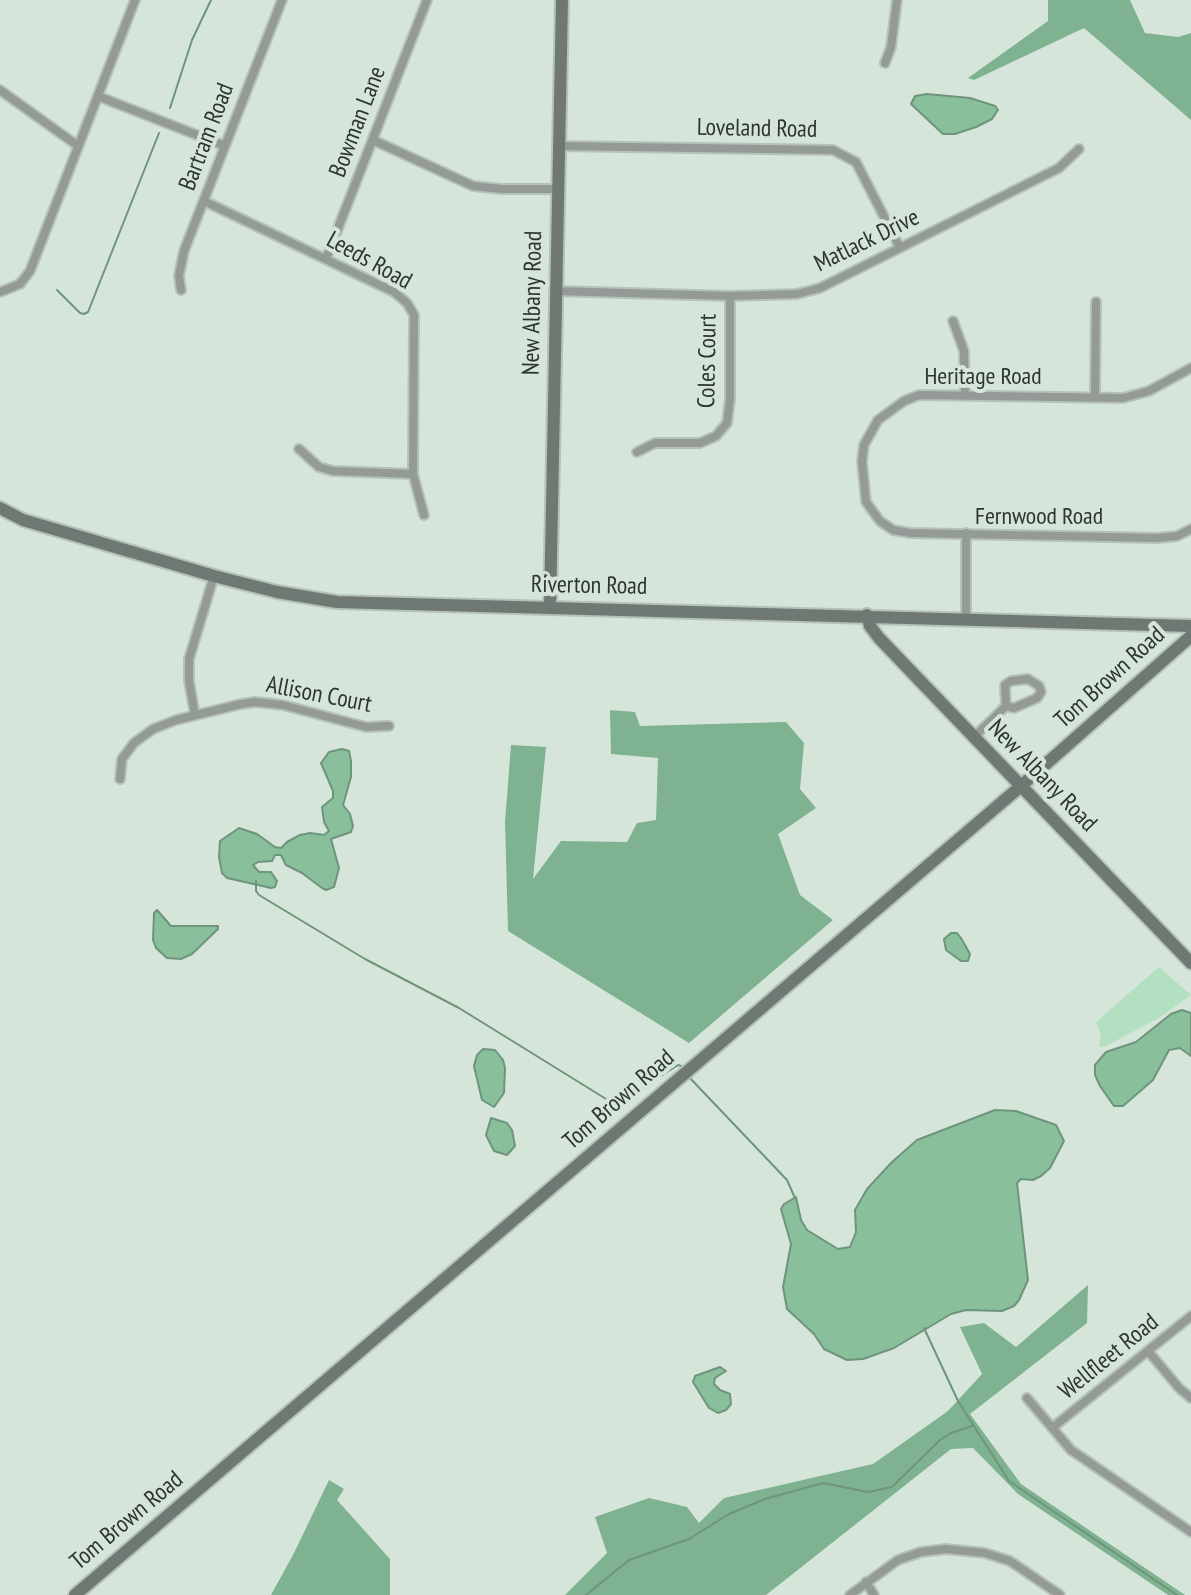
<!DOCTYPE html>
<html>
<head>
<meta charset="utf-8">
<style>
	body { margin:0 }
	canvas { display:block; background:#d6e5da }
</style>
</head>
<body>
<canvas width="1191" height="1595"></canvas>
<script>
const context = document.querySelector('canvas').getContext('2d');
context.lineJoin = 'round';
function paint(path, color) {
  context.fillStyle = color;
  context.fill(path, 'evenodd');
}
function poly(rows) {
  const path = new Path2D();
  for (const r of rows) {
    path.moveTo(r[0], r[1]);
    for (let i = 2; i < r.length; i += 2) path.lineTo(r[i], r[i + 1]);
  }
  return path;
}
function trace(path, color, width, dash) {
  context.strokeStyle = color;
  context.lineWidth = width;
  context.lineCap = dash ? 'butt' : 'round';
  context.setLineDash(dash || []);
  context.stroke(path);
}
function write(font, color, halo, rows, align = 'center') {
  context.font = font + ' "PT Sans Narrow",sans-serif';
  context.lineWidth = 8;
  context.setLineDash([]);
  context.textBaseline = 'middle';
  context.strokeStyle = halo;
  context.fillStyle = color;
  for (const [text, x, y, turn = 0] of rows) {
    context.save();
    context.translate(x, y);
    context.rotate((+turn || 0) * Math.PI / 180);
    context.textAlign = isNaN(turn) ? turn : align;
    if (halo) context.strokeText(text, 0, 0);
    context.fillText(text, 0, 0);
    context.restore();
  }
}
paint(poly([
	[1159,967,1191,995,1159,1018,1104,1047,1099,1046,1101,1034,1096,1022]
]), '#b3e0c1');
paint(poly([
	[1048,0,1130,0,1145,33,1178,37,1191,33,1191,120,1084,28,974,80,968,78,1048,21],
	[610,710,635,712,640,726,786,722,804,743,800,789,816,808,778,834,800,895,833,920,689,1043,508,931,505,822,511,745,546,747,533,879,561,841,627,842,637,823,656,820,658,758,611,754],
	[1088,1285,1087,1323,970,1414,1021,1484,1185,1595,1168,1595,1018,1494,973,1448,951,1449,766,1595,565,1595,607,1553,595,1517,649,1498,687,1507,699,1523,724,1498,873,1464,948,1411,982,1374,960,1327,984,1323,1016,1347],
	[329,1480,344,1489,337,1500,390,1559,390,1595,271,1595,294,1553]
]), '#7eb290');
const water = poly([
	[927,94,970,98,995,106,998,110,992,119,976,127,955,134,943,134,911,104,915,96,927,94],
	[342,749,349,751,351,761,351,777,343,805,350,814,353,826,351,832,331,839,339,868,334,887,326,890,322,888,302,873,286,865,281,855,275,855,272,861,258,862,253,865,259,872,271,872,277,881,275,887,271,888,227,878,222,873,219,857,220,841,239,828,257,834,275,847,281,848,287,842,300,835,310,833,324,835,329,831,324,822,322,807,333,798,333,791,321,763,329,752,342,749],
	[157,910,171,926,218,926,218,929,192,954,181,959,167,958,156,948,153,940,154,913,157,910],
	[951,933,957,933,961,938,970,954,968,961,961,961,946,950,944,939,951,933],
	[1182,1010,1191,1013,1191,1056,1180,1048,1169,1050,1153,1080,1123,1106,1114,1106,1100,1086,1095,1075,1095,1065,1106,1052,1136,1042,1171,1014,1182,1010],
	[483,1049,495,1050,503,1060,505,1068,504,1093,494,1107,482,1100,474,1066,477,1055,483,1049],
	[995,1110,1016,1111,1056,1125,1064,1141,1050,1168,1041,1176,1033,1180,1021,1179,1017,1183,1028,1280,1019,1300,1014,1306,1002,1311,966,1310,951,1314,894,1348,863,1359,847,1360,824,1349,814,1334,787,1309,783,1287,791,1244,781,1209,784,1204,796,1197,801,1220,807,1230,838,1249,850,1247,856,1232,855,1210,867,1189,892,1162,917,1140,995,1110],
	[491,1118,507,1123,512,1130,515,1146,507,1155,494,1151,486,1135,491,1118],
	[720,1367,726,1371,715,1378,714,1384,720,1390,730,1394,731,1404,726,1410,718,1413,709,1408,693,1382,695,1376,720,1367]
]);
paint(water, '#8abf9c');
trace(water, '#6e957c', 2);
trace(poly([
	[170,108,192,40,211,0],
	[57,290,80,313,84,314,88,312,159,133],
	[256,881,256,891,259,895,365,959,459,1008,611,1102,624,1100,678,1065,681,1066],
	[689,1077,787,1180,795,1198],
	[924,1328,958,1401,1009,1481,1177,1595],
	[586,1595,629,1560,689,1539,729,1514,765,1499,823,1483,868,1492,892,1487,940,1440,951,1433,972,1426]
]), '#6e957c', 2);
const street = poly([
	[885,63,891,47,897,0],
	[0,90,78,146],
	[100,97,225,146],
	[373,140,473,186,502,189,557,189],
	[558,146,833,150,856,162,900,248],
	[204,201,394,292,407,303,414,315,413,474,424,515],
	[326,259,427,0],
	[181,290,179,276,184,251,282,0],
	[555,291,730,296,797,294,820,288,1059,168,1079,149],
	[0,292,20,284,30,271,135,0],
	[953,321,964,351,965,395],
	[1191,368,1149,391,1123,398,919,395,904,401,878,420,864,445,862,461,866,502,880,521,893,530,910,533,1158,538,1177,536,1191,529],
	[1095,397,1096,302],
	[299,449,319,467,333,471,413,474],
	[637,452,655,443,700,443,716,436,727,423,730,399,730,296],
	[966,618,966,533],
	[195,715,189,681,189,659,214,576],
	[974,737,1006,706,1005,685,1011,681,1028,679,1039,686,1041,692,1037,698,1014,708,1006,706],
	[120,779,122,759,134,743,153,729,176,720,241,704,255,702,283,705,366,727,389,726],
	[1148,1351,1180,1389,1191,1398],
	[1027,1398,1071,1450,1191,1532],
	[1052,1428,1191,1316],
	[866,1582,874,1595],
	[850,1595,898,1560,921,1552,946,1549,985,1553,1010,1561,1060,1595]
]);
const secondary = poly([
	[0,508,23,520,214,576,277,592,337,602,1191,626],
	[550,607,562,0],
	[867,615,870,626,879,638,1191,963],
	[75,1595,1021,786,1191,636]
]);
trace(street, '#b4c2b8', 12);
trace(secondary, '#b4c2b8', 16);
trace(street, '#949a95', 8);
trace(secondary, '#6f7872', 12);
write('24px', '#2e3430', '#d6e5da', [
	["Bowman Lane",358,122,-69],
	["Loveland Road",757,129,1],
	["Bartram Road",207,137,-69],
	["Matlack Drive",867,241,-26],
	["Leeds Road",369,261,29],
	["New Albany Road",533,303,-89],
	["Coles Court",708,361,-89],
	["Heritage Road",983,377],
	["Fernwood Road",1039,517],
	["Riverton Road",589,586,1],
	["Tom Brown Road",1110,678,-42],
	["Allison Court",319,695,11],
	["New Albany Road",1042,776,46],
	["Tom Brown Road",619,1100,-41],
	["Wellfleet Road",1109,1357,-39],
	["Tom Brown Road",127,1521,-40]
]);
</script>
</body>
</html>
